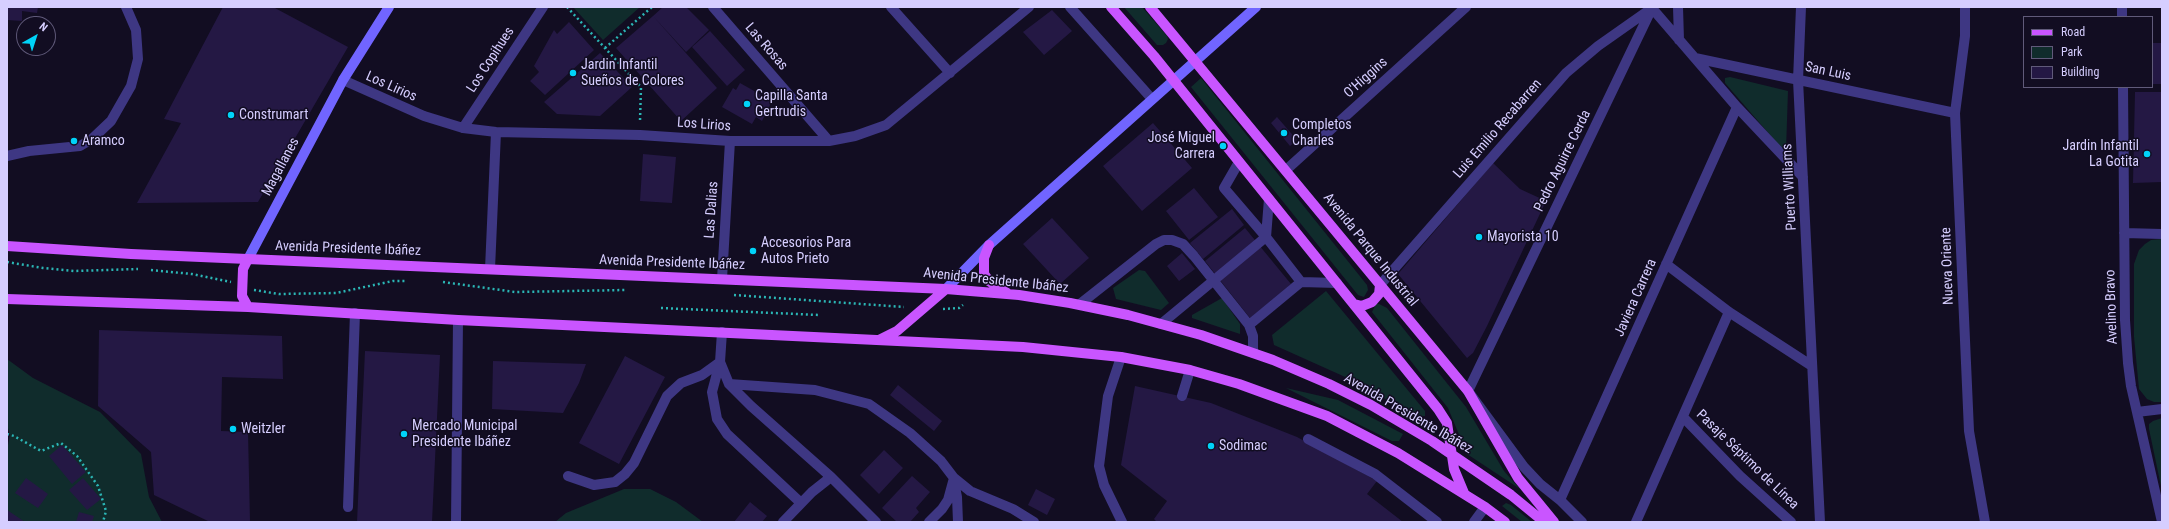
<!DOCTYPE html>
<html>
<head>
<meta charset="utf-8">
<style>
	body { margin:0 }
	#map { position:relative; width:2169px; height:529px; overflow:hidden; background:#120d22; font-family:"Roboto Condensed",sans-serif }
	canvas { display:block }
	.frame { position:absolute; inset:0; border:8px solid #d6ceff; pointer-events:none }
	.legend { position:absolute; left:2023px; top:16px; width:130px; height:72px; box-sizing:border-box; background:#120d22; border:1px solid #605a7a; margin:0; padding:5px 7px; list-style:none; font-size:12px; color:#d6ceff }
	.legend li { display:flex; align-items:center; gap:8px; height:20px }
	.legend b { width:20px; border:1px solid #605a7a }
	.north { position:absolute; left:16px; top:16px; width:40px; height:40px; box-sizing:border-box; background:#120d22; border:1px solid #605a7a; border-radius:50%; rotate:39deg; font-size:11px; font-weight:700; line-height:16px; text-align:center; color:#d6ceff }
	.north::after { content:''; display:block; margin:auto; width:14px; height:18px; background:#00d3f9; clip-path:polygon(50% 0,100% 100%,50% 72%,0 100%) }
</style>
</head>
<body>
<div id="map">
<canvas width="2169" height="529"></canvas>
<div class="frame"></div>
<ul class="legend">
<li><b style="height:5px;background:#c955ff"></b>Road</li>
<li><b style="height:11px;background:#102c2c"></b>Park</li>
<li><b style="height:11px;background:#241844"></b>Building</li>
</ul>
<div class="north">N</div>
</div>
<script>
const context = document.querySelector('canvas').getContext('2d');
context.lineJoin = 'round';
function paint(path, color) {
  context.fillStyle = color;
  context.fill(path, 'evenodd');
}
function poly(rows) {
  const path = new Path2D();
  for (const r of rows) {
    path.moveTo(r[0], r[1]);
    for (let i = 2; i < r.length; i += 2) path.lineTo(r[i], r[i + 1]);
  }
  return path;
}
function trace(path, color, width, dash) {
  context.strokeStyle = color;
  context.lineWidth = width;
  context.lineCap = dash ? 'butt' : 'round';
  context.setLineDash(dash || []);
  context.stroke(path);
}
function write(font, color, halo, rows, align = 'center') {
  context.font = font + ' "Roboto Condensed",sans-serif';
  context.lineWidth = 3;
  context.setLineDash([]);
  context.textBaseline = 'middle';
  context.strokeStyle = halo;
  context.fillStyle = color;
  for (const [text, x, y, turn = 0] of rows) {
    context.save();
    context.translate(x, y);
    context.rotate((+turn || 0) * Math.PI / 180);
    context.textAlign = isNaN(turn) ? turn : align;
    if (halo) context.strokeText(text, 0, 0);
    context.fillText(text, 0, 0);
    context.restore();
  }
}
paint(poly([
	[573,7,640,7,603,40],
	[1124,7,1142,7,1167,36,1168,39,1166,43,1163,45,1157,45],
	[1730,77,1788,91,1786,150,1784,151,1725,83,1725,78],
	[1201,78,1367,285,1368,290,1364,297,1358,295,1191,87],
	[2162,239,2162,402,2154,402,2147,399,2139,389,2134,337,2134,264,2139,250,2145,244,2151,240],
	[1139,270,1145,271,1169,303,1161,310,1116,299,1113,288],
	[1326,291,1425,411,1425,416,1417,416,1343,376,1274,345,1272,335],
	[1222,298,1240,324,1240,334,1192,318,1192,315],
	[1376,304,1379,304,1387,308,1466,407,1504,471,1520,489,1467,454,1448,408,1372,312],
	[7,359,33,378,100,412,141,454,149,497,162,522,7,522,7,450,10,435,7,425],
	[1286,388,1338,400,1403,434,1399,441,1392,441],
	[2162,418,2162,491,2149,429,2149,424,2153,421],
	[624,489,650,489,676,502,703,522,555,522,566,513],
	[1506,503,1511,505,1532,522,1522,522,1502,506]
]), '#102c2c');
paint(poly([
	[7,7,38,7,37,13,22,11,22,21,7,20],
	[223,7,273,7,348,47,258,202,137,203,181,123,164,119],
	[663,7,686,7,709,30,686,52,653,16],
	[1052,10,1072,31,1044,55,1023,32],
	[653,16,717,88,681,121,616,48],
	[569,22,594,50,545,95,530,81,539,72,534,66,554,30,557,34],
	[710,31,745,70,727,86,692,47],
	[2152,43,2162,43,2162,84,2152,84],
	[600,53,632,87,600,116,557,114,544,102],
	[740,83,772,101,762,121,756,117,752,124,722,107,733,88,736,90],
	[2135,92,2162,92,2162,182,2133,183],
	[1277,117,1297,140,1290,146,1271,123],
	[1153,123,1192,168,1142,211,1103,166],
	[643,154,676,157,672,203,640,201],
	[1493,163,1520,189,1546,201,1487,326,1473,353,1467,358,1398,274],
	[1194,188,1218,217,1189,240,1166,211],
	[1232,209,1244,225,1203,259,1190,243],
	[1052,218,1089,258,1060,284,1023,244],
	[1245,228,1291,284,1250,318,1205,261],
	[1182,253,1195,269,1179,281,1167,266],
	[99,330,282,336,283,379,222,377,221,431,248,432,250,522,210,522,154,495,151,452,98,406],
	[365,351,440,355,432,522,357,522],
	[625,356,665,377,619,464,579,443],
	[493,361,586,364,579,383,563,413,492,409],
	[898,385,942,421,934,431,890,395],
	[1135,386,1211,403,1297,437,1377,481,1367,494,1403,522,1157,522,1154,519,1167,501,1121,465],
	[62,445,86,472,72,484,49,456],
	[884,450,903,468,879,494,860,475],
	[912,476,930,492,916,508,919,512,910,522,897,522,882,508],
	[26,478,48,494,38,508,15,493],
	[83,478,101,499,87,510,69,490],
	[1036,489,1055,499,1047,515,1028,505],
	[750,502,767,516,762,522,734,522],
	[7,510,25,522,7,522],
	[79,512,94,516,92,522,76,522]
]), '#241844');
trace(poly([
	[567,7,641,87,640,121],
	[605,48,652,7],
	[7,262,43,268,74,271,138,269],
	[151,270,192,274,231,282],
	[443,282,515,292,625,290],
	[254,290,279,294,336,293,393,281,406,281],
	[734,295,904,307],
	[661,308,819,315],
	[943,309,959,308,963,305],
	[7,434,14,436,41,451,61,443,77,456,98,486,106,511,103,522]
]), '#2bb6b5', 2.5, [2, 3]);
trace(poly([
	[7,156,29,151,80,146,92,139,111,121,131,86,138,59,136,30,126,7],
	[1239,162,1224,188,1266,237,1301,282],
	[1080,304,1156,244,1164,240,1172,240,1183,244,1194,256,1249,325,1253,336,1253,353],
	[1161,324,1266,237,1269,199],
	[1249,325,1301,282,1337,283],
	[722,332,720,362,729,384,751,406,831,477,876,522],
	[1121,357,1108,396,1099,466,1104,485,1122,522],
	[720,362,712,392,717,419,727,434,801,503],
	[729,384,815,390,869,404,910,433,941,461,954,478,970,491,1013,509,1034,522],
	[1182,396,1190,370],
	[1308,439,1375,474,1437,522],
	[568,476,594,485,615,482,625,474,634,463,667,396,681,383,702,375,720,362],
	[954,482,957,497,958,522],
	[348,507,355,313],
	[456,522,458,320],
	[783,522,812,492,831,477],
	[929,522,942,509,948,500,954,478],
	[1474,522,1485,507]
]), '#3e3783', 10);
trace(poly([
	[713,7,829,141],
	[891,7,950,73],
	[1070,7,1152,99],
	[1651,7,1737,107,1803,177],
	[1678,7,1679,40],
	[1801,7,1798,80,1820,522],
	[1965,7,1965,36,1955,113,1969,431,1985,522],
	[2122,7,2122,17],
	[1695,58,1955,113],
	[343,80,424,116,463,128,496,132,640,135,730,141,829,141,855,136,886,125,1029,7],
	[2123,87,2125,320,2128,363,2131,386,2162,522],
	[463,128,543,7],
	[1286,170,1466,7],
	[2124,233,2162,234],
	[1666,264,1729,312,1812,366],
	[490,269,496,132],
	[722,279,730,141],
	[1380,285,1566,73,1598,46,1652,8],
	[2137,412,2162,409],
	[1683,417,1740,476,1791,522],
	[1560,500,1737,107],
	[1582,522,1560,500,1540,484,1524,467,1468,391,1652,8],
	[1636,522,1729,312]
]), '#3e3783', 10);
trace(poly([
	[248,259,343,80,389,7],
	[946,289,989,245,1256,7]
]), '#7165ff', 10);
trace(poly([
	[1111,7,1154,56,1438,409,1447,423,1454,469,1464,493],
	[1150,7,1468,391,1518,478,1554,522],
	[989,245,984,258,984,274,989,281,1007,293],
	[7,246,131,254,946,289,1019,295,1070,303,1128,315,1201,335,1273,360,1329,384,1371,405,1432,441,1511,495,1544,522],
	[7,299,248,307,458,320,1023,347,1121,357,1190,370,1239,384,1327,416,1398,453,1485,507,1505,522],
	[1354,304,1362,306,1372,302,1379,294,1380,285],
	[248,307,242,296,243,269,248,259],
	[879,340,897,331,946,289]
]), '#c955ff', 10);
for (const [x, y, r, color] of [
	[573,73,4,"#00d3f9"],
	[747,104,4,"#00d3f9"],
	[231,115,4,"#00d3f9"],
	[1284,133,4,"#00d3f9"],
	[74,141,4,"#00d3f9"],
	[1223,146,4,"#00d3f9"],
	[2147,154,4,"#00d3f9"],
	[1479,237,4,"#00d3f9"],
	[753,251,4,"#00d3f9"],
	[233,429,4,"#00d3f9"],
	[404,434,4,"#00d3f9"],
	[1211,446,4,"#00d3f9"]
]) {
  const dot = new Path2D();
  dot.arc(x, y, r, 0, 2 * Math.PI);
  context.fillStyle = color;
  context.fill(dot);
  trace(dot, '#120d22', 1.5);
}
write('14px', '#d6ceff', '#120d22', [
	["Las Rosas",766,47,49],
	["Los Copihues",491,60,-57],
	["San Luis",1828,72,12],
	["O'Higgins",1366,78,-42],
	["Los Lirios",391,87,24],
	["Los Lirios",704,125,4],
	["Luis Emilio Recabarren",1498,129,-49],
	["Pedro Aguirre Cerda",1563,161,-64],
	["Magallanes",281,167,-62],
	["Puerto Williams",1790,187,-93],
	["Las Dalias",712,210,-86],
	["Avenida Presidente Ibáñez",348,249,2],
	["Avenida Parque Industrial",1370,250,51],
	["Avenida Presidente Ibáñez",672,263,2],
	["Nueva Oriente",1948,266,-92],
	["Avenida Presidente Ibáñez",996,281,6],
	["Javiera Carrera",1636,298,-66],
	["Avelino Bravo",2112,307,-92],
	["Avenida Presidente Ibáñez",1408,414,30],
	["Pasaje Séptimo de Línea",1747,460,44]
]);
write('14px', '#d6ceff', '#120d22', [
	["Jardin Infantil",581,65],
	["Sueños de Colores",581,81],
	["Capilla Santa",755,96],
	["Gertrudis",755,112],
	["Construmart",239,115],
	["Completos",1292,125],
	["Charles",1292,141],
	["José Miguel",1215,138,"right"],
	["Carrera",1215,154,"right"],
	["Aramco",82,141],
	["Jardin Infantil",2139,146,"right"],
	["La Gotita",2139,162,"right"],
	["Mayorista 10",1487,237],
	["Accesorios Para",761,243],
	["Autos Prieto",761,259],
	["Mercado Municipal",412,426],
	["Presidente Ibáñez",412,442],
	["Weitzler",241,429],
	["Sodimac",1219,446]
], 'left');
</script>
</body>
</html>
